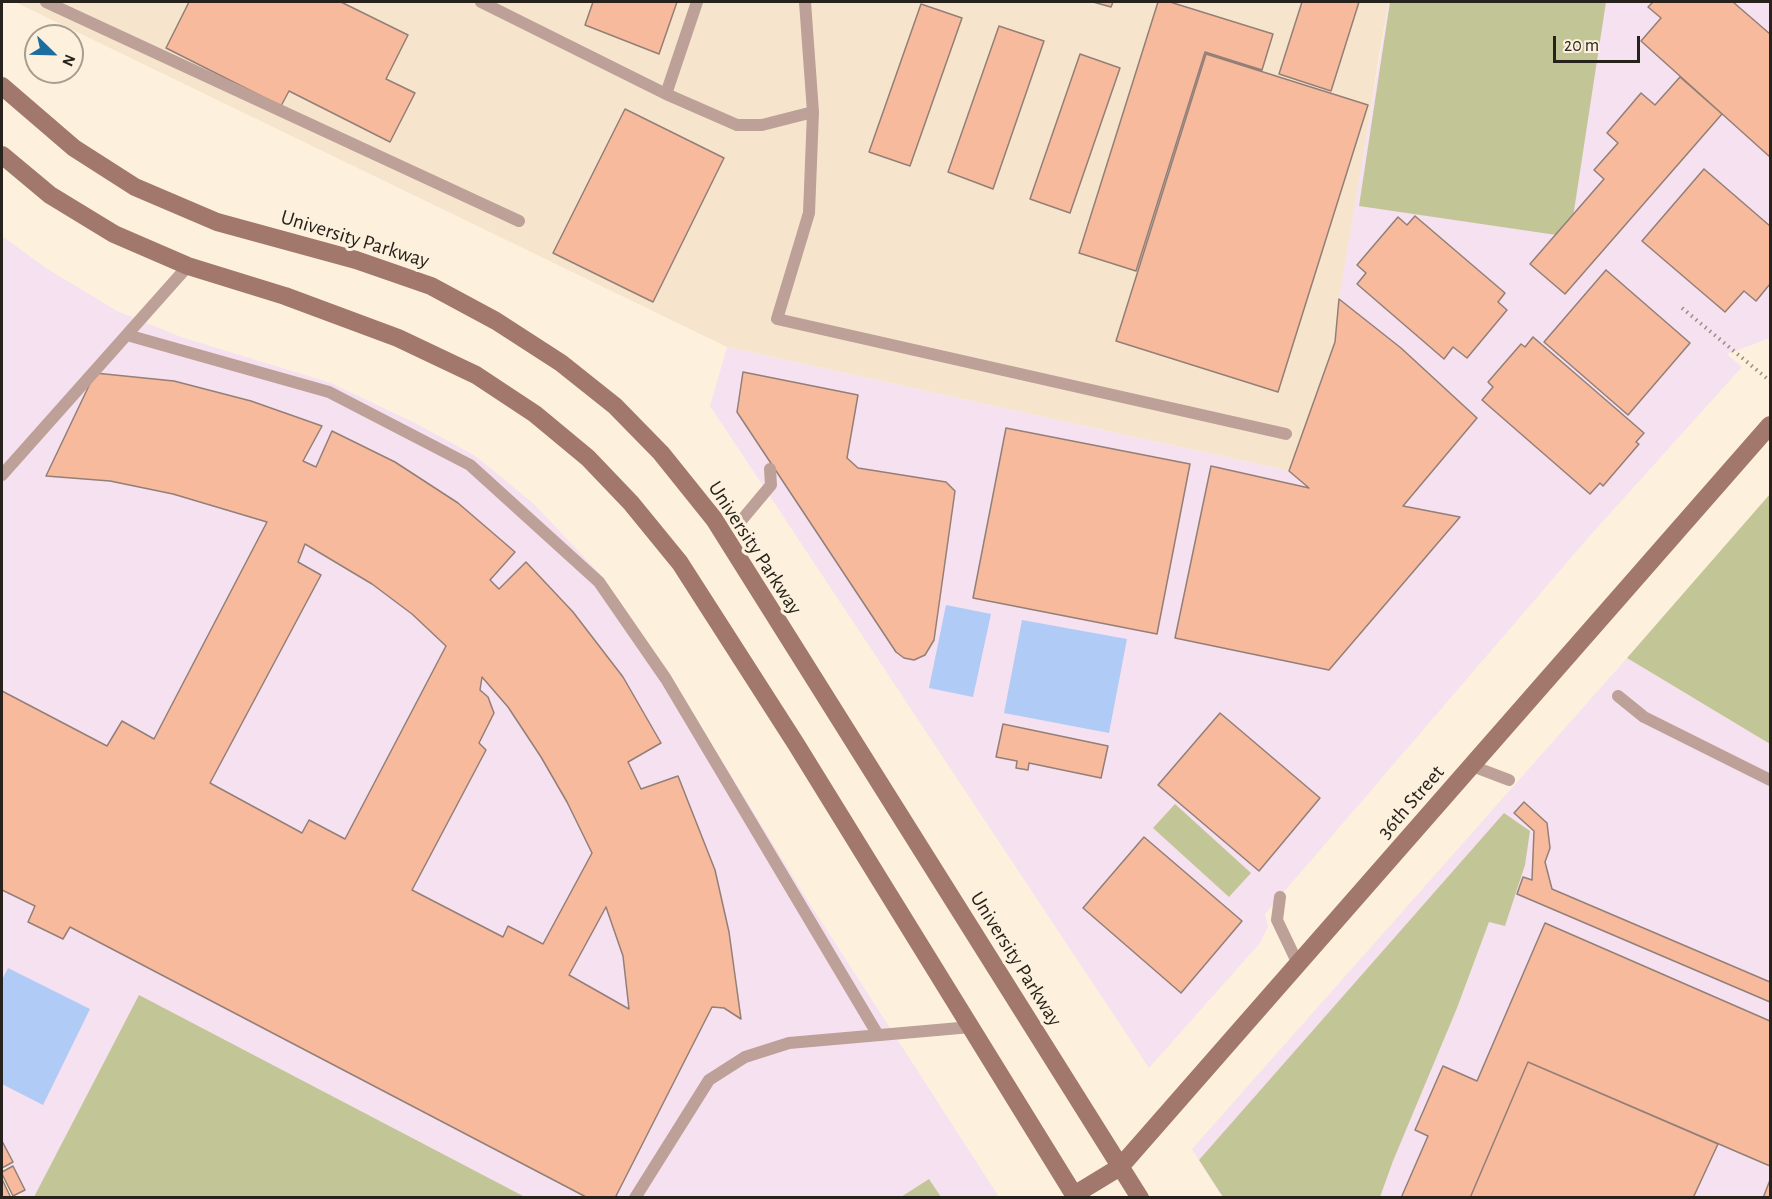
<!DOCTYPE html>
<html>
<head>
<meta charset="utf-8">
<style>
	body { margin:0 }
	#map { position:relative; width:1772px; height:1199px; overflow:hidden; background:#fdf1de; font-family:"Alegreya Sans",sans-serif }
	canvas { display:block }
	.frame { position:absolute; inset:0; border:3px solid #27221c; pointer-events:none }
	.north { position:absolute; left:24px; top:24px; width:60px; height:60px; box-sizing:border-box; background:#fdf1de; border:2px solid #a79e90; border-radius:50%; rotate:113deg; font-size:16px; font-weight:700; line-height:24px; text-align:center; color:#27221c }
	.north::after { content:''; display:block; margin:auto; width:21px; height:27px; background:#1c6e9f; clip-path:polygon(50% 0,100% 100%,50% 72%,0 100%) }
	.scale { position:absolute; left:1553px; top:36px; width:87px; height:27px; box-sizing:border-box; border:3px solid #27221c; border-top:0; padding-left:8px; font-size:18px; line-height:21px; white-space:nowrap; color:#27221c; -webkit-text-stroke:4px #fdf1de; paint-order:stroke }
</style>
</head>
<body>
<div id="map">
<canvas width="1772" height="1199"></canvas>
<div class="frame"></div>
<div class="north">N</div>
<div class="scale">20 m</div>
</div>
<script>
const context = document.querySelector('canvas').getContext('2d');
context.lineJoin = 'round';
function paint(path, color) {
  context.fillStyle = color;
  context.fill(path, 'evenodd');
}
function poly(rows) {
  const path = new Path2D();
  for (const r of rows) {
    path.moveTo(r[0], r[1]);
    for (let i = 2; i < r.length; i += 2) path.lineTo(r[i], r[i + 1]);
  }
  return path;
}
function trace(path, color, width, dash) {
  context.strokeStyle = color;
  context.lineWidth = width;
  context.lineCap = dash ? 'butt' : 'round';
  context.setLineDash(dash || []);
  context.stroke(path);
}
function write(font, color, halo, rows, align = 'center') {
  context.font = font + ' "Alegreya Sans",sans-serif';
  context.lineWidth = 6;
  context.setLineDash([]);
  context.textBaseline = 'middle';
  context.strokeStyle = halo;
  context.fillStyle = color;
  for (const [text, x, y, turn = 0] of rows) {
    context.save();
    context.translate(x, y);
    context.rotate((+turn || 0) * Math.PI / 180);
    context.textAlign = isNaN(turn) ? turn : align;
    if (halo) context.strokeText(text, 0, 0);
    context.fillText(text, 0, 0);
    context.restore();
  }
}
paint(poly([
	[15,2,1389,2,1379,55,1335,342,1289,471,727,347]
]), '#f6e5cc');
paint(poly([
	[1389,2,1770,2,1770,338,1727,354,1742,367,1587,539,1265,914,1268,927,1260,943,1149,1068,710,406,727,347,1289,471,1335,342,1339,299],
	[2,236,46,268,117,311,181,337,331,383,415,423,474,455,534,504,600,574,670,676,808,901,999,1197,23,1197,2,1159],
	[1627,658,1770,744,1770,1197,1222,1197,1192,1149]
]), '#f6e1f0');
paint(poly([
	[1390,2,1606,2,1570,237,1359,206],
	[1770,494,1770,744,1627,658],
	[1175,804,1251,873,1229,897,1153,828],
	[1504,813,1530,831,1525,865,1505,926,1489,922,1457,1008,1393,1161,1380,1197,1223,1197,1199,1160],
	[139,995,525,1197,34,1197],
	[929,1179,941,1197,901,1197]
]), '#c2c697');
paint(poly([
	[946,605,991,614,973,697,929,688],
	[1022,620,1127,639,1109,733,1004,713],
	[8,968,90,1009,43,1105,2,1084,2,980]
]), '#b0cbf5');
const building = poly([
	[189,2,341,2,408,35,386,79,415,93,390,142,289,91,281,106,166,48,189,2],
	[593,2,677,2,659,54,585,25,593,2],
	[1093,2,1113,2,1111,7,1093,2],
	[1158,2,1170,2,1273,34,1262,70,1205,52,1136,271,1079,253,1158,2],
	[1302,2,1359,2,1331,91,1279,74,1302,2],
	[1653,2,1733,2,1770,34,1770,157,1641,41,1661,18,1648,7,1653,2],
	[921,4,962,18,910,166,869,152,921,4],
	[999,26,1044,41,993,189,948,172,999,26],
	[1080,54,1120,68,1070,213,1030,199,1080,54],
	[1206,54,1368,105,1278,392,1116,341,1206,54],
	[1680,77,1722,114,1565,294,1530,264,1604,179,1594,170,1618,143,1607,133,1641,93,1655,105,1680,77],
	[625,109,724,158,653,302,553,253,625,109],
	[1704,169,1770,226,1770,284,1756,301,1744,291,1725,312,1642,241,1704,169],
	[1415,216,1505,293,1498,302,1507,310,1467,358,1453,347,1444,359,1357,284,1366,273,1357,265,1398,217,1407,225,1415,216],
	[1606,270,1690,343,1628,415,1544,342,1606,270],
	[1339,299,1401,348,1477,418,1403,506,1460,517,1329,670,1175,638,1211,466,1309,488,1289,471,1335,342,1339,299],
	[1533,337,1644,433,1636,442,1639,444,1603,486,1600,483,1590,494,1482,400,1493,387,1488,382,1521,344,1525,347,1533,337],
	[743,372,858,395,847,458,858,468,946,482,955,491,934,640,925,655,914,660,904,658,896,652,737,412,743,372],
	[95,373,174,381,251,401,322,426,303,461,316,467,332,431,395,462,458,503,515,552,490,580,499,589,526,562,573,612,623,677,661,743,628,762,641,789,678,776,715,870,729,932,741,1019,724,1008,712,1007,615,1198,588,1198,70,927,63,939,28,922,35,906,2,890,2,691,107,746,122,721,154,739,267,522,173,494,110,481,46,476,95,373],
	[305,544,372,584,412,614,446,646,345,839,309,820,302,833,210,783,321,575,298,562,305,544],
	[482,677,508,707,541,757,567,802,592,853,543,944,508,926,503,937,412,890,486,750,479,743,494,713,488,697,480,690,482,677],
	[606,907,623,956,629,1009,569,975,606,907],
	[1006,428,1190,464,1157,634,973,598,1006,428],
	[1220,713,1320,798,1259,871,1158,785,1220,713],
	[1003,724,1108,746,1101,778,1029,763,1028,770,1016,768,1017,761,996,757,1003,724],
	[1524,802,1547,823,1550,848,1545,862,1552,889,1770,982,1770,1002,1517,894,1523,877,1532,880,1534,831,1514,813,1524,802],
	[1144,837,1242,921,1181,993,1083,908,1144,837],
	[1545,923,1770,1021,1770,1166,1528,1062,1470,1198,1401,1198,1428,1136,1415,1130,1443,1066,1477,1081,1545,923],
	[1528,1062,1718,1144,1693,1198,1470,1198,1528,1062],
	[2,1141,13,1162,2,1168,2,1141],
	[13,1166,25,1190,13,1196,2,1174,2,1172,13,1166],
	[2,1179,11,1198,2,1198,2,1179],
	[1770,1180,1770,1198,1763,1198,1770,1180]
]);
paint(building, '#f7ba9d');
trace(building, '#937f77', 1.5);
trace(poly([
	[1682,308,1770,381]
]), '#988f82', 4, [1.5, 4.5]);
trace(poly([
	[46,2,519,221],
	[481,2,666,94,737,125,762,125,813,112],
	[805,2,813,112,809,213,777,319,1286,434],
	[666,94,697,2],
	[127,335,329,392,470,465,599,582,666,679,878,1035],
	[2,475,188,266],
	[740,522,771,485,770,469],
	[1618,696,1644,717,1770,780],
	[1472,766,1509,780],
	[1280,897,1277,920,1298,964],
	[635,1198,709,1080,745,1057,789,1043,971,1027]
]), '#bda097', 12);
trace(poly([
	[2,86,74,148,135,187,217,222,356,260,431,286,496,321,561,363,615,406,661,453,714,519,1140,1198],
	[2,155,50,195,114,234,188,266,285,296,398,338,476,375,535,414,588,458,631,503,680,563,796,744,1076,1198],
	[1074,1195,1120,1167,1770,425]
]), '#a1786b', 18);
write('21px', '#27221c', '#fdf1de', [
	["University Parkway",355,239,17],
	["University Parkway",755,548,57],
	["36th Street",1411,802,-49],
	["University Parkway",1016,959,58]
]);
</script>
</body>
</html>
